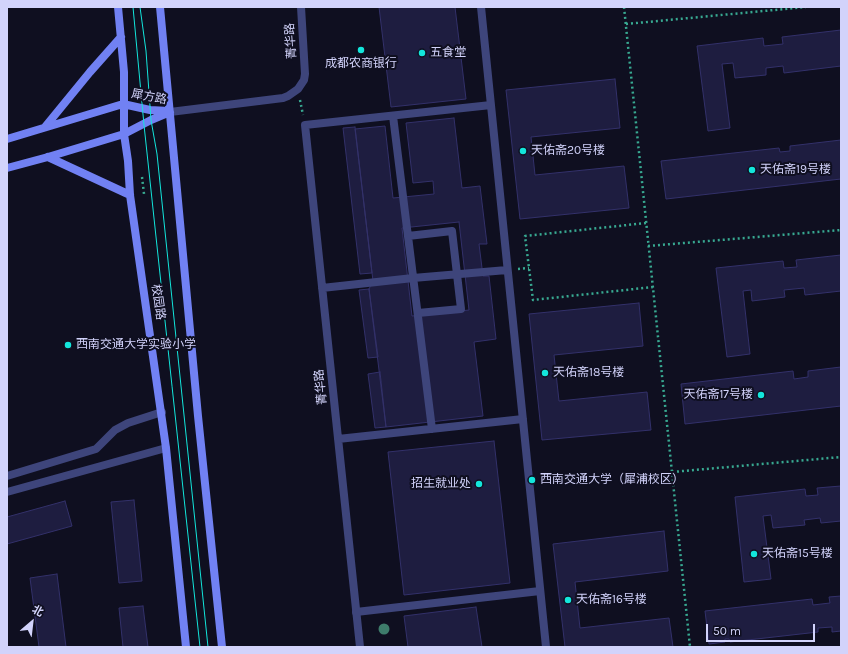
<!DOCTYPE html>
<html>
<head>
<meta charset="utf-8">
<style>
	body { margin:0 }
	#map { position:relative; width:848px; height:654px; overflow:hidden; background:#0f0f20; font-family:Karla,"Noto Sans SC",sans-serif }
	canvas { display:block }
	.frame { position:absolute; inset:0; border:8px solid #d2d3fb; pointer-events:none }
	.north { position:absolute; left:12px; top:602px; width:40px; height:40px; -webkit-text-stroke:3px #0f0f20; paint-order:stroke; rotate:28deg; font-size:11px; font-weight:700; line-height:16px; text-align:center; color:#d2d3fb }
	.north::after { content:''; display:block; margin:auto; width:14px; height:18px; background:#d2d3fb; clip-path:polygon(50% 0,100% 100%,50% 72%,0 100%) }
	.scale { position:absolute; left:706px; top:624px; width:109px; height:18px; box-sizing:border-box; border:2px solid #d2d3fb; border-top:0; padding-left:5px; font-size:12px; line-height:14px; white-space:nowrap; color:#d2d3fb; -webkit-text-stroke:3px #0f0f20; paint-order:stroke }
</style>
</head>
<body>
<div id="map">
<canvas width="848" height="654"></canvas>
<div class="frame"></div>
<div class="north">北</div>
<div class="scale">50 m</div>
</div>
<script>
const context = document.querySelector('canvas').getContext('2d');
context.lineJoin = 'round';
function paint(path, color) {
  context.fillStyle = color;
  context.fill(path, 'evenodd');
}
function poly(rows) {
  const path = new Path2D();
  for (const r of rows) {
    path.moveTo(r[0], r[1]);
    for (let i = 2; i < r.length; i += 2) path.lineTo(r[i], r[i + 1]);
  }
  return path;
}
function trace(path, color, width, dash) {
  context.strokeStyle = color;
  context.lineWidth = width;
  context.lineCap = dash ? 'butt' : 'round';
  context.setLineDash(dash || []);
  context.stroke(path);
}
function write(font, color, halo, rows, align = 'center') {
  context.font = font + ' Karla,"Noto Sans SC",sans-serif';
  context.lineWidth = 4;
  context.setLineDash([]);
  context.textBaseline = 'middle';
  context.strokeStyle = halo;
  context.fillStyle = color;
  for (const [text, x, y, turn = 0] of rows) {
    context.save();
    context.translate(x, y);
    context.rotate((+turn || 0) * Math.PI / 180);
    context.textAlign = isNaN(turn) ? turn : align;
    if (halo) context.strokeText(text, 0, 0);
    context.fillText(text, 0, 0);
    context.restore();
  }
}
const building = poly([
	[379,7,455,7,466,99,391,107,379,7],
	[841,30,841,66,784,73,783,66,766,68,766,75,735,78,733,63,722,64,730,128,708,131,697,46,763,38,764,46,783,44,782,37,841,30],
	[615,79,620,128,531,137,535,175,624,166,629,208,520,219,506,90,615,79],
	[454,118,462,188,480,186,487,244,479,244,483,276,489,276,496,339,474,342,483,416,386,427,369,289,373,281,355,129,385,126,393,198,434,194,433,181,413,183,406,123,454,118],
	[459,222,469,310,412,316,402,228,459,222],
	[355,127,372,273,360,274,343,128,355,127],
	[841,140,841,179,666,199,661,161,779,148,780,152,790,151,790,146,841,140],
	[841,255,841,291,805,295,804,288,784,290,785,297,752,301,751,290,743,291,750,354,727,357,716,268,783,261,784,268,797,267,796,260,841,255],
	[369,289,378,357,368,358,359,290,369,289],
	[639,303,643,346,554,355,559,401,647,392,651,430,542,440,529,314,639,303],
	[841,367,841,406,685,424,681,384,793,371,794,379,808,377,808,371,841,367],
	[380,372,386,427,375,428,368,374,380,372],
	[494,441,510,583,404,595,388,452,494,441],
	[841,486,841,521,821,523,820,518,804,520,805,525,773,528,771,515,763,516,771,579,744,582,735,497,805,489,806,496,818,495,817,488,841,486],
	[134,500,142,581,119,583,111,502,134,500],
	[65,501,72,526,7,544,7,517,65,501],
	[664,531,668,571,575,582,580,628,669,618,673,647,565,647,553,544,664,531],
	[57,574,66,647,39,647,30,578,57,574],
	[841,596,841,631,832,632,832,627,818,628,818,632,730,642,729,639,725,639,725,642,709,644,705,611,812,599,813,605,830,603,829,597,841,596],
	[143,606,148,647,123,647,119,608,143,606],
	[476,607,482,647,408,647,404,616,476,607]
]);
paint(building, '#1e1d40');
trace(building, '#33316a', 1);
trace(poly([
	[624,7,690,647],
	[626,24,806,7],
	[300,100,303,115],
	[142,177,144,194],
	[646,223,525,236,533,300,653,287],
	[648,246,841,230],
	[518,269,529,268],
	[672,472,841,457]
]), '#38a991', 2.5, [2, 3]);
trace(poly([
	[7,476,96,449,115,430,128,423,162,412],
	[7,492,166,448],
	[356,612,540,591]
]), '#3e457b', 8);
trace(poly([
	[481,7,546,647],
	[170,112,283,98,288,96,298,89,304,80,305,74,301,7],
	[393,116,432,429],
	[408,236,452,231,461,309,418,313],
	[322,288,413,278,507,270],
	[338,439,523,419],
	[360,647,305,125,491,105]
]), '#3e457b', 8);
trace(poly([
	[118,7,124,72,124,134,128,161,130,195,166,448,186,647],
	[160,7,198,416,222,647],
	[45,127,90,72,121,37],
	[7,139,123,104,150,110,169,111],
	[48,157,130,195],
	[7,168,48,157,124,134,151,120,170,112]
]), '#7181f3', 8);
trace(poly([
	[133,7,144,125,200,647],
	[140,7,146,51,151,120,157,154,208,647]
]), '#13e6dc', 1);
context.fillStyle = '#3e7c6b';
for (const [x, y] of [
	[384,629]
]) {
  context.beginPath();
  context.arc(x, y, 5.5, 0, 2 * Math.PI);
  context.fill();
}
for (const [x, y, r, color] of [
	[361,50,4,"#13e6dc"],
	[422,53,4,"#13e6dc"],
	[523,151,4,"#13e6dc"],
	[752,170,4,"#13e6dc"],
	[68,345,4,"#13e6dc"],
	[545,373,4,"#13e6dc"],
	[761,395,4,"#13e6dc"],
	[532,480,4,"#13e6dc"],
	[479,484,4,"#13e6dc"],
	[754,554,4,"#13e6dc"],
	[568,600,4,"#13e6dc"]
]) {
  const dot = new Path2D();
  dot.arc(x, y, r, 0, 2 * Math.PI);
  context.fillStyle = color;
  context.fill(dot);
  trace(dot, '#0f0f20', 1.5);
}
write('12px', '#d2d3fb', '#0f0f20', [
	["菁华路",291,41,-94],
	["犀方路",149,97,10],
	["校园路",158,302,82],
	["菁华路",321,387,-96]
]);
write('12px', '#d2d3fb', '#0f0f20', [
	["五食堂",430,53],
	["成都农商银行",361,64,"center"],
	["天佑斋20号楼",531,151],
	["天佑斋19号楼",760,170],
	["西南交通大学实验小学",76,345],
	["天佑斋18号楼",553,373],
	["天佑斋17号楼",753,395,"right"],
	["西南交通大学（犀浦校区）",540,480],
	["招生就业处",471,484,"right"],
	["天佑斋15号楼",762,554],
	["天佑斋16号楼",576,600]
], 'left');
</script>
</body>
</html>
